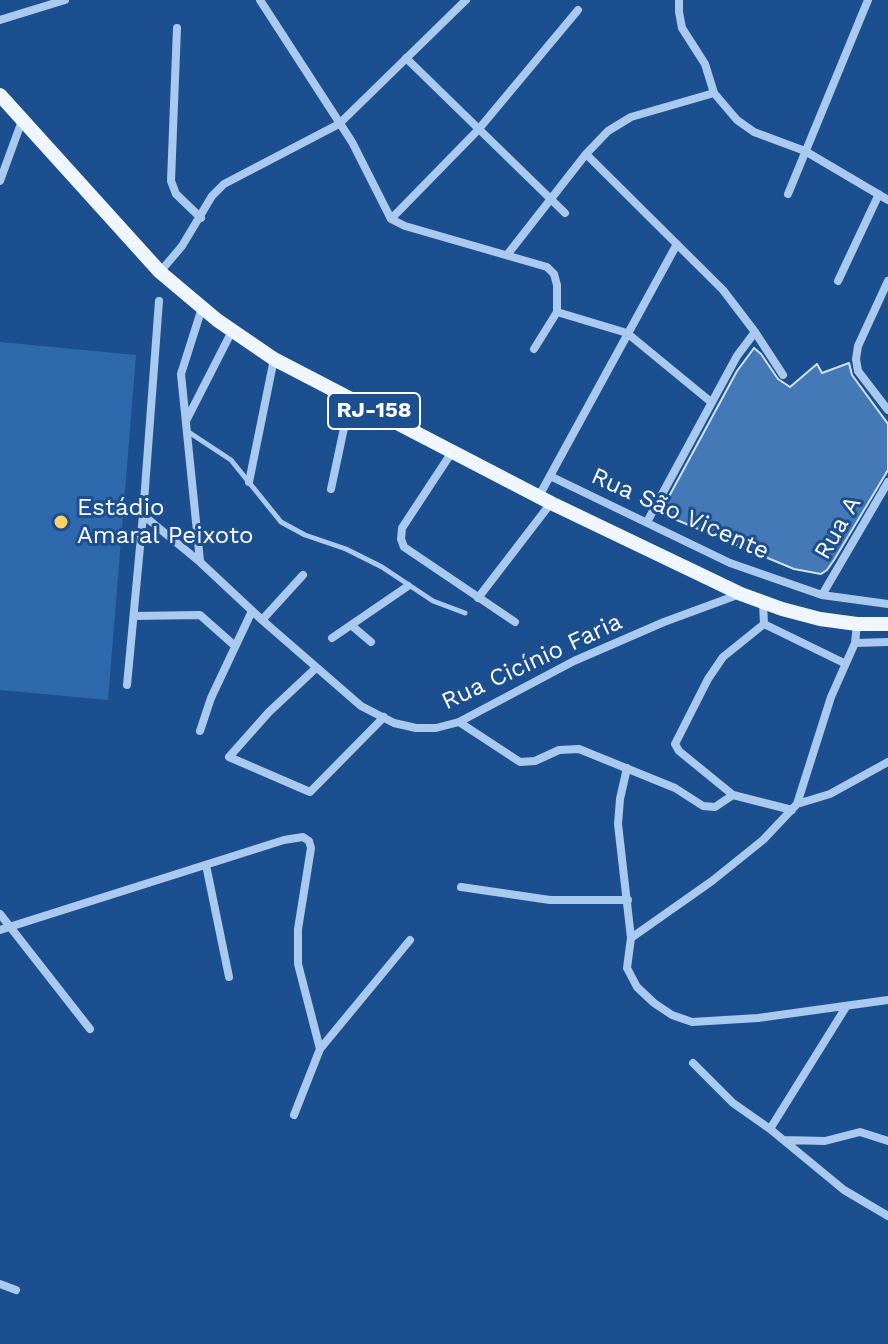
<!DOCTYPE html>
<html>
<head>
<meta charset="utf-8">
<style>
	body { margin:0 }
	canvas { display:block; background:#1b4f8f }
</style>
</head>
<body>
<canvas width="888" height="1344"></canvas>
<script>
const context = document.querySelector('canvas').getContext('2d');
context.lineJoin = 'round';
function paint(path, color) {
  context.fillStyle = color;
  context.fill(path, 'evenodd');
}
function poly(rows) {
  const path = new Path2D();
  for (const r of rows) {
    path.moveTo(r[0], r[1]);
    for (let i = 2; i < r.length; i += 2) path.lineTo(r[i], r[i + 1]);
  }
  return path;
}
function trace(path, color, width, dash) {
  context.strokeStyle = color;
  context.lineWidth = width;
  context.lineCap = dash ? 'butt' : 'round';
  context.setLineDash(dash || []);
  context.stroke(path);
}
function write(font, color, halo, rows, align = 'center') {
  context.font = font + ' "Work Sans",sans-serif';
  context.lineWidth = 6;
  context.setLineDash([]);
  context.textBaseline = 'middle';
  context.strokeStyle = halo;
  context.fillStyle = color;
  for (const [text, x, y, turn = 0] of rows) {
    context.save();
    context.translate(x, y);
    context.rotate((+turn || 0) * Math.PI / 180);
    context.textAlign = isNaN(turn) ? turn : align;
    if (halo) context.strokeText(text, 0, 0);
    context.fillText(text, 0, 0);
    context.restore();
  }
}
paint(poly([
	[0,342,136,355,108,700,0,690]
]), '#2e69ad');
const building = poly([
	[754,348,761,354,778,379,790,387,817,364,822,373,849,363,852,375,888,424,888,470,834,560,827,570,821,574,794,569,660,513,737,371,754,348]
]);
paint(building, '#4478b7');
trace(building, '#cfe3fa', 2);
trace(poly([
	[187,431,231,460,281,522,305,535,346,549,382,567,433,601,465,613]
]), '#a9c9ee', 5);
trace(poly([
	[260,0,352,142,391,219,405,226,547,267,554,274,557,285,557,312],
	[679,0,679,12,682,28,705,64,714,93,737,120,754,132,805,151,888,200],
	[0,20,65,0],
	[177,28,171,181,176,194,201,218],
	[406,58,565,213],
	[586,154,723,290,755,332,783,375],
	[0,181,23,118],
	[788,194,868,0],
	[391,219,478,130,578,10],
	[507,255,586,154,608,131,631,117,714,93],
	[160,272,182,246,212,196,224,184,339,124,466,0],
	[838,281,879,194],
	[888,281,858,346,856,359,858,371,888,410],
	[557,312,627,333,711,402],
	[534,349,557,312],
	[186,421,232,331],
	[452,452,402,528,401,539,404,547,515,622],
	[550,476,730,563,822,595,888,604],
	[249,482,274,359],
	[331,489,350,400],
	[539,496,677,244],
	[143,515,200,562,262,620,361,706,394,723,416,728,436,728,459,722,574,661,664,622,740,594],
	[647,522,737,356,755,332],
	[200,561,181,374,202,308],
	[822,595,888,482],
	[478,598,551,503],
	[763,603,764,624,844,663],
	[134,616,200,615,235,646],
	[262,620,303,575],
	[764,624,723,657,708,679,675,744,679,751,733,795,792,810],
	[857,624,855,643,831,697,797,804,763,840,712,881,631,938,627,968,637,987,654,1003,672,1015,692,1022,758,1018,888,1000],
	[351,625,371,642],
	[332,638,408,586],
	[855,643,888,642],
	[316,668,269,712,229,757,310,792,384,717],
	[127,685,143,515,159,301],
	[459,722,520,762,535,761,559,750,579,749,675,788,703,806,715,807,733,795],
	[200,731,211,698,252,611],
	[627,768,620,799,618,824,631,938],
	[797,804,830,794,888,762],
	[206,865,229,977],
	[461,887,550,900,628,900],
	[0,914,90,1029],
	[0,930,284,840,303,837,309,841,311,848,298,929,298,964,320,1049],
	[693,1063,733,1103,770,1129,844,1190,888,1216],
	[294,1115,320,1049,410,940],
	[770,1129,846,1007],
	[784,1140,825,1141,860,1132,888,1141],
	[0,1284,16,1290]
]), '#a9c9ee', 8);
trace(poly([
	[0,95,160,272,217,320,274,359,551,503,741,594,782,609,820,619,857,624,888,624]
]), '#f0f6ff', 14);
for (const [x, y, r, color] of [
	[61,522,8,"#ffd166"]
]) {
  const dot = new Path2D();
  dot.arc(x, y, r, 0, 2 * Math.PI);
  context.fillStyle = color;
  context.fill(dot);
  trace(dot, '#1b4f8f', 3);
}
for (const [x, y, w] of [
	[374,411,92]
]) {
  const box = new Path2D();
  box.roundRect(x - w / 2, y - 18, w, 36, 6);
  context.fillStyle = '#1b4f8f';
  context.fill(box);
  trace(box, '#fff', 2);
}
write('bold 22px', '#fff', null, [
	["RJ-158",374,411]
]);
write('24px', '#fff', '#1b4f8f', [
	["Estádio",77,508],
	["Amaral Peixoto",77,536]
], 'left');
write('24px', '#fff', '#1b4f8f', [
	["Rua São Vicente",680,514,24],
	["Rua A",838,528,-60],
	["Rua Cicínio Faria",532,662,-25]
]);
</script>
</body>
</html>
